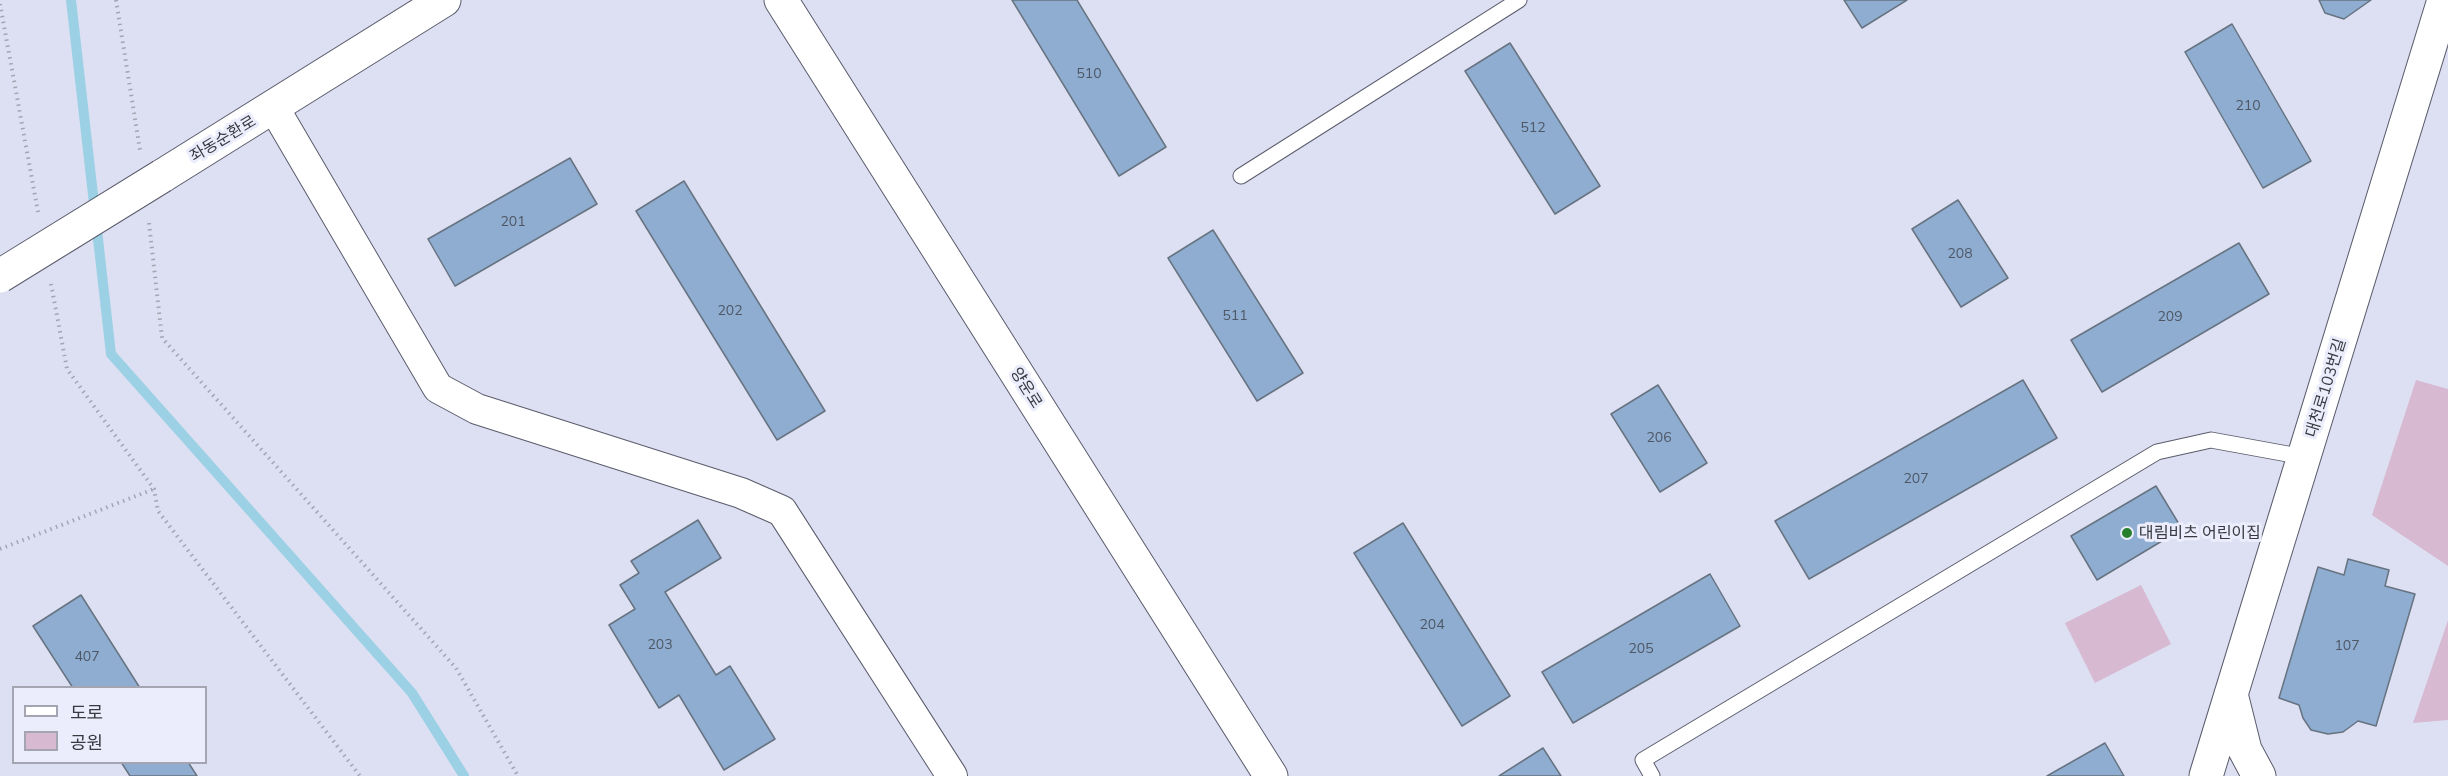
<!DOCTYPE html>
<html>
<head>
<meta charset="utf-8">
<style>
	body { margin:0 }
	#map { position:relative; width:2448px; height:776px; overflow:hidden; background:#dde0f2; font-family:Mulish,"Noto Sans KR",sans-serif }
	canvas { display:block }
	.legend { position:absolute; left:12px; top:686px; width:195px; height:78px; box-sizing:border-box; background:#ebedfc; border:2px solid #a4a5b1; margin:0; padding:8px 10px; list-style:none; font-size:18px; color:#393a41 }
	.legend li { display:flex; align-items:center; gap:12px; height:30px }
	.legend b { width:30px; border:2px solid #a4a5b1 }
</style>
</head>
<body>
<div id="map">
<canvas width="2448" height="776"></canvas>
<ul class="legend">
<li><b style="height:8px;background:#fff"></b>도로</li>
<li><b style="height:16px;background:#d7b9d1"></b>공원</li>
</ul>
</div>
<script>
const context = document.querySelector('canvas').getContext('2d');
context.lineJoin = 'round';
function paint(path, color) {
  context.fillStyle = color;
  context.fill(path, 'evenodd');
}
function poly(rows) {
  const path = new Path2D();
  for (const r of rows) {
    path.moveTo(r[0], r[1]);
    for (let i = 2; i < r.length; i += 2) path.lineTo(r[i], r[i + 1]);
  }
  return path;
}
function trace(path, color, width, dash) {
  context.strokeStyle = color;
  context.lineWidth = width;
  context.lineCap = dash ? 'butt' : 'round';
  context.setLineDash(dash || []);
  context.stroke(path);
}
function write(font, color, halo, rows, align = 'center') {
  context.font = font + ' Mulish,"Noto Sans KR",sans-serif';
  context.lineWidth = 6;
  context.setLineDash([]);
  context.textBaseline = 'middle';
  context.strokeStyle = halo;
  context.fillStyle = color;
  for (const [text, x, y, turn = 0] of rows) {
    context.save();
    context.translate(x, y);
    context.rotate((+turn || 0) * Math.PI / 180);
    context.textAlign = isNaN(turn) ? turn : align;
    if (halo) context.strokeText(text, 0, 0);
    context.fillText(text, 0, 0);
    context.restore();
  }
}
paint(poly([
	[2416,380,2448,389,2448,566,2372,515],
	[2141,585,2171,644,2095,683,2065,623],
	[2448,620,2448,720,2413,723]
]), '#d7b9d1');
trace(poly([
	[71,0,111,354,412,693,464,776]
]), '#9bd0e5', 10);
const building = poly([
	[1012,0,1077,0,1166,147,1119,176,1012,0],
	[1844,0,1907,0,1862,28,1844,0],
	[2319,0,2371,0,2344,19,2325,13,2319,0],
	[2232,24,2311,161,2263,188,2185,52,2232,24],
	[1510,43,1600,186,1555,214,1465,71,1510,43],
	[570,158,597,204,455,286,428,239,570,158],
	[684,181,825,411,777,440,636,211,684,181],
	[1958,200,2008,278,1961,307,1912,229,1958,200],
	[1213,230,1303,373,1257,401,1168,258,1213,230],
	[2239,243,2269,294,2102,392,2071,340,2239,243],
	[2023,380,2057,438,1809,579,1775,521,2023,380],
	[1658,385,1707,463,1660,492,1611,414,1658,385],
	[2156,486,2182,529,2097,580,2071,536,2156,486],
	[698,520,721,558,665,592,716,675,730,666,775,739,724,770,679,695,659,708,609,625,635,609,620,585,639,573,631,561,698,520],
	[1403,523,1510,696,1462,726,1354,553,1403,523],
	[2348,559,2389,570,2385,586,2415,594,2376,726,2358,721,2343,732,2328,734,2311,730,2303,718,2299,705,2279,698,2318,567,2344,575,2348,559],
	[1710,574,1740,626,1573,723,1542,672,1710,574],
	[81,595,140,688,73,688,33,626,81,595],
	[2105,743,2124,776,2047,776,2105,743],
	[1543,748,1561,776,1499,776,1543,748],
	[121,762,188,762,197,776,130,776,121,762]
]);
paint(building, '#8eadd1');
trace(building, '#677380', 1.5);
const lane = poly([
	[1241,176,1519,0],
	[1652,776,1643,760,2157,452,2211,440,2304,457]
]);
const street = poly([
	[274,108,438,388,477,409,741,493,782,511,952,776]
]);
const secondary = poly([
	[781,0,1271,776],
	[162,176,444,0],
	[2231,694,2245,750,2259,776],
	[2206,776,2444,0]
]);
trace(lane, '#5a5c6c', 17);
trace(street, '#5a5c6c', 32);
trace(secondary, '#5a5c6c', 35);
trace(poly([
	[116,0,140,150],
	[0,4,38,212],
	[149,223,162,338,456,668,518,776],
	[51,284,67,369,154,489,158,511,360,776],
	[0,549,154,489]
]), '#a3a5b3', 4, [1.5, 4.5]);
trace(lane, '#fff', 15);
trace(street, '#fff', 30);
trace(secondary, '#fff', 33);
const secondaryBridge = poly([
	[0,276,162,176]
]);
trace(secondaryBridge, '#5a5c6c', 35, []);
trace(secondaryBridge, '#fff', 33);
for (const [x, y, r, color] of [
	[2127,533,6,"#277f2d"]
]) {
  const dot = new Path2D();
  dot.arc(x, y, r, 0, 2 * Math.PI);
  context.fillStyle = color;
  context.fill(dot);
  trace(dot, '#ebedfc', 2);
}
write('14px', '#4e5765', null, [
	["510",1089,74],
	["210",2248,106],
	["512",1533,128],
	["201",513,222],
	["208",1960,254],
	["202",730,311],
	["511",1235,316],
	["209",2170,317],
	["206",1659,438],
	["207",1916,479],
	["204",1432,625],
	["203",660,645],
	["107",2347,646],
	["205",1641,649],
	["407",87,657]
]);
write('16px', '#393a41', '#ebedfc', [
	["좌동순환로",223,139,-31],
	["양운로",1026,388,58],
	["대천로103번길",2326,388,-73]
]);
write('16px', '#393a41', '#ebedfc', [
	["대림비츠 어린이집",2139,533]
], 'left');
</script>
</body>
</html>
